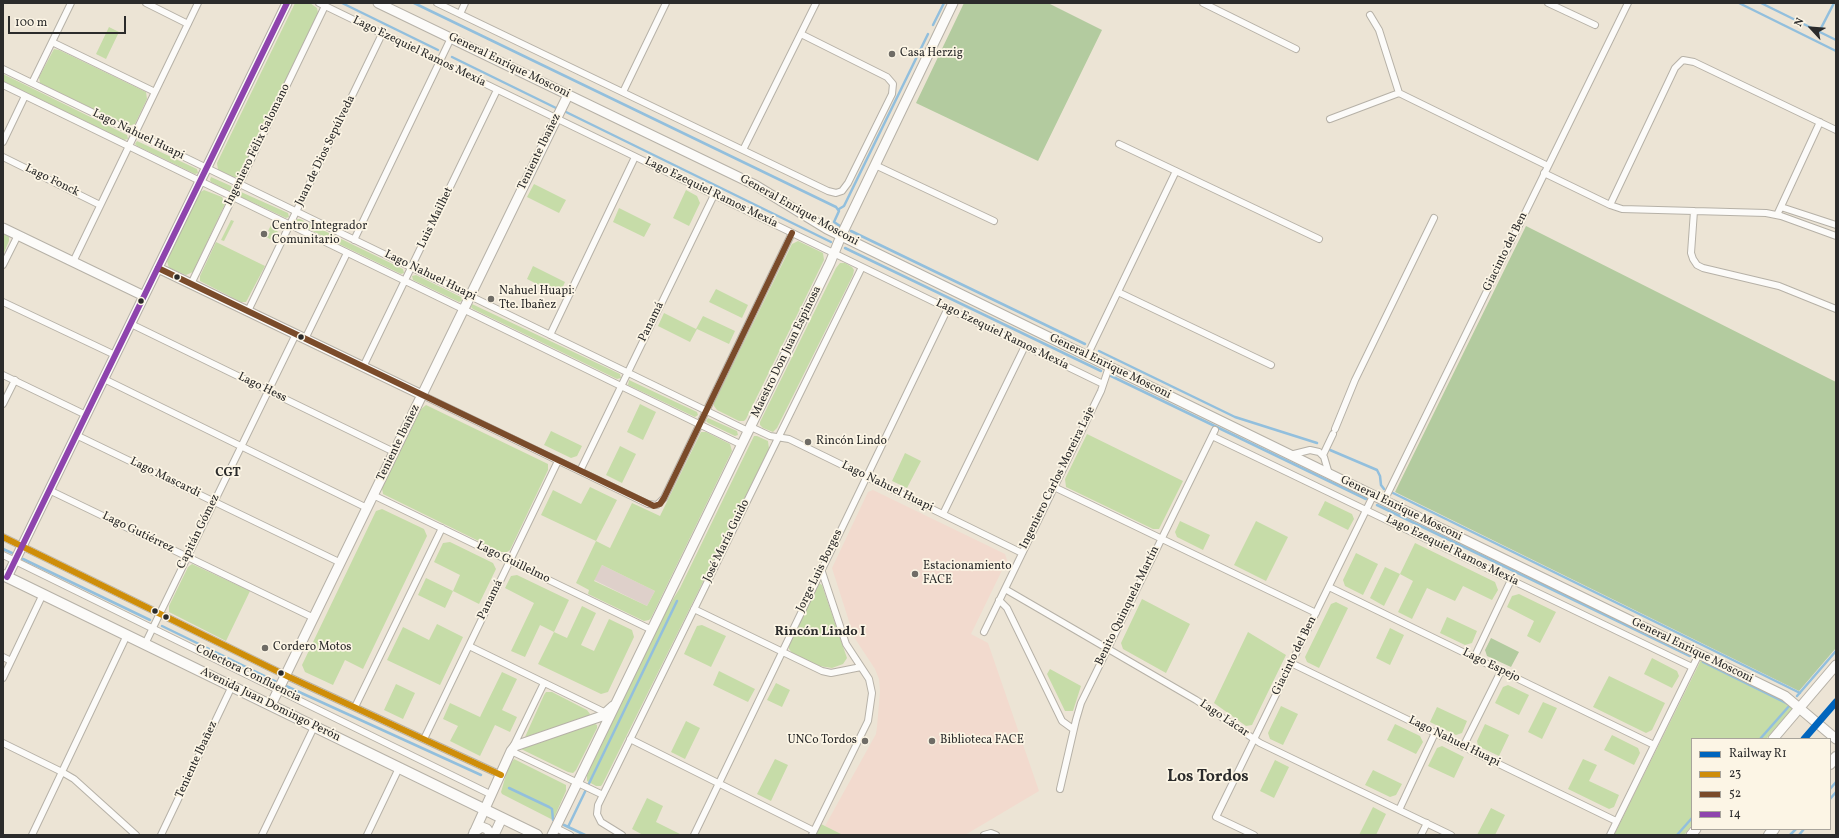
<!DOCTYPE html>
<html>
<head>
<meta charset="utf-8">
<style>
	body { margin:0 }
	#map { position:relative; width:1839px; height:838px; overflow:hidden; background:#ece4d5; font-family:Vollkorn,serif }
	canvas { display:block }
	.frame { position:absolute; inset:0; border:4px solid #2b2b2b; pointer-events:none }
	.legend { position:absolute; left:1691px; top:738px; width:140px; height:92px; box-sizing:border-box; background:#fcf5e5; border:1px solid #a8a49b; margin:0; padding:5px 7px; list-style:none; font-size:12px; color:#2b2b2b }
	.legend li { display:flex; align-items:center; gap:8px; height:20px }
	.legend b { width:20px; border:1px solid #a8a49b }
	.north { position:absolute; left:1791px; top:8px; width:40px; height:40px; -webkit-text-stroke:3px #fcf5e5; paint-order:stroke; rotate:296deg; font-size:11px; font-weight:700; line-height:16px; text-align:center; color:#2b2b2b }
	.north::after { content:''; display:block; margin:auto; width:14px; height:18px; background:#2b2b2b; clip-path:polygon(50% 0,100% 100%,50% 72%,0 100%) }
	.scale { position:absolute; left:8px; top:16px; width:118px; height:18px; box-sizing:border-box; border:2px solid #2b2b2b; border-top:0; padding-left:5px; font-size:12px; line-height:14px; white-space:nowrap; color:#2b2b2b; -webkit-text-stroke:3px #fcf5e5; paint-order:stroke }
</style>
</head>
<body>
<div id="map">
<canvas width="1839" height="838"></canvas>
<div class="frame"></div>
<ul class="legend">
<li><b style="height:5px;background:#0065bd"></b>Railway R1</li>
<li><b style="height:5px;background:#ce8d09"></b>23</li>
<li><b style="height:5px;background:#7a4b2a"></b>52</li>
<li><b style="height:5px;background:#8e44ad"></b>14</li>
</ul>
<div class="north">N</div>
<div class="scale">100 m</div>
</div>
<script>
const context = document.querySelector('canvas').getContext('2d');
context.lineJoin = 'round';
function paint(path, color) {
  context.fillStyle = color;
  context.fill(path, 'evenodd');
}
function poly(rows) {
  const path = new Path2D();
  for (const r of rows) {
    path.moveTo(r[0], r[1]);
    for (let i = 2; i < r.length; i += 2) path.lineTo(r[i], r[i + 1]);
  }
  return path;
}
function trace(path, color, width, dash) {
  context.strokeStyle = color;
  context.lineWidth = width;
  context.lineCap = dash ? 'butt' : 'round';
  context.setLineDash(dash || []);
  context.stroke(path);
}
function write(font, color, halo, rows, align = 'center') {
  context.font = font + ' Vollkorn,serif';
  context.lineWidth = 3.5;
  context.setLineDash([]);
  context.textBaseline = 'middle';
  context.strokeStyle = halo;
  context.fillStyle = color;
  for (const [text, x, y, turn = 0] of rows) {
    context.save();
    context.translate(x, y);
    context.rotate((+turn || 0) * Math.PI / 180);
    context.textAlign = isNaN(turn) ? turn : align;
    if (halo) context.strokeText(text, 0, 0);
    context.fillText(text, 0, 0);
    context.restore();
  }
}
paint(poly([
	[873,490,1005,554,1007,560,971,634,988,643,1039,791,965,835,843,835,825,826,876,734,877,727,880,691,879,679,875,669,854,637,832,568,868,492]
]), '#f2dace');
paint(poly([
	[602,565,655,591,647,606,594,580]
]), '#ded0ca');
paint(poly([
	[295,3,310,3,317,8,318,13,240,175,237,177,232,177,218,170,217,163],
	[109,27,119,32,106,59,96,54],
	[54,49,59,50,146,92,147,99,135,124,128,126,40,83,39,77],
	[3,74,127,135,128,139,124,140,3,81],
	[137,141,197,169,198,173,195,174,137,146,135,144],
	[211,177,231,186,233,190,229,191,211,182,210,180],
	[534,184,566,200,559,213,527,197],
	[204,190,222,197,225,204,193,272,186,275,169,268,167,261,199,193],
	[686,190,697,196,700,203,689,226,673,218],
	[241,192,288,213,289,217,286,218,241,197,239,195],
	[619,208,651,224,644,237,613,222],
	[297,219,300,219,403,269,404,273,401,274,298,224,297,222],
	[231,220,234,221,224,241,221,240],
	[271,225,276,227,278,233,274,241,266,237,270,232,268,231],
	[3,233,9,237,9,241,3,255],
	[798,241,823,253,824,260,746,419,744,421,739,421,717,410,714,406,714,403,792,244],
	[216,242,265,266,246,302,241,302,200,281,200,276],
	[840,263,845,263,852,267,854,270,853,275,777,428,773,432,763,428,760,425,760,422,836,268],
	[533,266,565,282,559,295,527,279],
	[416,275,461,297,462,301,459,302,413,280,412,276],
	[716,289,748,305,742,318,709,302],
	[472,304,620,374,621,378,617,379,473,309,471,307],
	[664,313,696,329,703,316,735,331,729,344,697,329,690,342,658,326],
	[629,380,697,412,698,415,695,417,628,385],
	[640,404,656,412,643,440,627,432],
	[426,405,548,464,548,470,510,550,507,552,501,552,383,494,382,488,421,409],
	[708,418,737,431,738,435,735,436,708,423,706,421],
	[551,431,582,446,577,456,571,458,544,445],
	[701,432,706,432,730,444,732,451,651,618,649,620,644,621,588,594,589,590,576,583,596,541,541,515,553,490,581,504,590,487,617,500,596,541,610,548,632,503,660,516],
	[602,565,655,591,647,606,594,581],
	[1087,434,1183,481,1159,529,1153,529,1066,487,1065,479],
	[754,436,757,436,768,441,769,449,603,783,601,786,596,786,587,781,587,775,665,612,680,588],
	[620,446,636,454,622,483,606,475],
	[905,453,921,461,907,488,892,481],
	[1325,501,1352,514,1354,519,1348,530,1318,515],
	[382,509,424,529,427,536,363,669,345,660,333,685,305,672,302,665,376,511],
	[1180,521,1210,535,1203,550,1177,537,1175,532],
	[1256,521,1288,537,1266,581,1234,565],
	[450,542,493,563,496,569,479,604,453,591,445,608,418,595,426,578,453,591,460,575,434,562,443,543],
	[1415,543,1495,582,1498,590,1492,600,1463,586,1455,601,1427,588,1412,619,1398,612,1413,581,1400,574,1384,606,1370,598,1385,567,1400,574],
	[1356,553,1378,564,1363,595,1345,586,1343,580],
	[192,564,250,591,226,641,169,612,169,606,188,567],
	[517,575,569,600,554,632,567,638,582,606,596,613,581,645,594,651,609,619,632,630,634,637,608,692,601,694,538,664,554,632,540,625,525,657,511,651,534,603,505,588,511,576],
	[819,583,822,585,847,658,843,664,832,668,819,666,793,654,789,649,789,645],
	[1519,594,1556,612,1540,643,1527,636,1534,621,1507,607,1512,596],
	[1142,599,1190,624,1166,673,1123,649,1121,643],
	[1336,602,1348,608,1319,668,1307,662,1305,657,1331,604],
	[1447,617,1477,631,1472,643,1465,645,1440,633],
	[437,624,463,637,440,685,387,660,403,627,429,640],
	[702,625,726,636,711,667,684,654,697,626],
	[1390,628,1404,635,1390,665,1376,658],
	[1248,632,1286,655,1252,725,1246,726,1214,703],
	[1652,658,1677,671,1679,676,1672,688,1644,674],
	[1701,660,1793,704,1793,708,1766,739,1692,739,1692,825,1684,835,1614,835],
	[1050,669,1081,686,1073,711,1065,711,1047,674],
	[719,671,755,689,748,702,713,685],
	[502,672,517,679,502,710,517,717,510,732,495,725,480,756,450,741,458,726,443,719,450,703,480,717],
	[1609,676,1665,703,1652,730,1646,733,1593,707],
	[776,683,790,690,782,707,767,700],
	[396,684,415,693,403,719,384,710],
	[1508,685,1529,695,1519,715,1495,703,1503,687],
	[546,692,552,692,587,710,590,714,589,716,525,737,544,695],
	[1543,702,1557,708,1542,739,1528,732],
	[1281,706,1298,714,1283,745,1270,739,1268,733],
	[1437,707,1467,721,1462,733,1456,735,1430,722],
	[686,721,700,728,685,759,671,752],
	[593,723,597,725,597,728,576,770,573,773,568,772,521,749],
	[1395,724,1420,736,1423,742,1416,754,1387,740],
	[1485,724,1509,735,1499,756,1478,746,1477,741],
	[1612,735,1638,748,1640,753,1634,765,1604,750],
	[1442,746,1464,757,1454,778,1428,766,1437,748],
	[514,759,566,785,566,791,553,820,502,794,501,792,508,768],
	[775,759,788,765,771,801,757,794],
	[1583,759,1597,765,1589,781,1619,795,1614,807,1609,809,1568,789],
	[1275,760,1289,767,1274,798,1260,791],
	[1373,770,1402,784,1396,795,1390,797,1365,785],
	[647,798,663,806,656,822,682,835,643,835,632,829],
	[1373,807,1386,814,1376,835,1359,835],
	[1491,808,1505,815,1495,835,1477,835],
	[821,824,843,835,816,835]
]), '#c6dca8');
paint(poly([
	[964,3,1048,3,1102,30,1038,161,916,103],
	[1526,226,1836,382,1836,648,1799,691,1395,492],
	[1491,638,1519,652,1511,667,1487,656,1485,650]
]), '#b3cb9f');
trace(poly([
	[342,3,438,50],
	[414,3,836,207,839,211,834,222,840,226],
	[1739,3,1836,51],
	[1761,3,1836,40],
	[933,25,944,3],
	[1819,32,1834,3],
	[452,57,556,108],
	[566,112,831,242],
	[839,209,844,206,928,34],
	[851,231,1085,344],
	[845,248,1101,371],
	[1099,351,1235,417,1317,443],
	[1111,376,1366,499],
	[1330,450,1377,470,1380,476,1381,485,1384,489],
	[1393,493,1800,693],
	[1377,505,1690,656],
	[3,549,12,553],
	[23,559,150,620],
	[162,626,277,682],
	[1703,662,1790,705,1760,739],
	[286,686,481,775],
	[1797,696,1836,651],
	[509,788,549,807,552,809,553,820],
	[1830,789,1836,782],
	[1830,799,1836,792],
	[564,825,585,835],
	[568,827,677,601],
	[1677,835,1692,818],
	[1790,835,1796,829],
	[1799,835,1804,829]
]), '#92bfdd', 2.5);
const street = poly([
	[146,3,188,24],
	[319,3,1103,384],
	[437,3,828,191,836,193,842,191,848,183,892,94,893,84,887,77,801,34],
	[1203,3,1296,49],
	[1548,3,1595,25],
	[460,14,465,3],
	[1370,15,1379,30,1399,93,1548,166],
	[52,42,155,92],
	[3,69,748,431],
	[32,83,71,3],
	[3,85,742,445],
	[623,92,666,3],
	[1330,119,1399,93],
	[3,142,25,96],
	[1119,144,1319,239],
	[743,150,816,3],
	[3,157,100,205],
	[875,165,994,221],
	[1544,173,1610,205,1622,209,1766,213,1781,216,1836,236],
	[1610,205,1675,68,1683,60,1694,62,1836,130],
	[1781,207,1836,225],
	[1694,211,1691,253,1693,259,1697,265,1703,268,1779,286,1836,309],
	[1777,215,1820,122],
	[354,240,451,38],
	[73,262,198,3],
	[3,265,18,235],
	[191,284,325,6],
	[1118,292,1271,365],
	[3,302,115,355],
	[248,311,382,34],
	[131,324,394,452],
	[550,335,635,157],
	[305,339,347,253],
	[1087,356,1176,171],
	[363,367,497,90],
	[3,375,86,415],
	[104,379,367,508],
	[422,395,648,504,657,505,664,498,792,233],
	[3,404,15,380],
	[751,427,770,436,789,439,1022,553],
	[1335,429,1355,380,1434,218],
	[76,435,341,563],
	[1212,436,1692,667],
	[1290,455,1310,450,1319,452,1324,457,1329,474],
	[1323,455,1333,434],
	[580,471,714,195],
	[1054,487,1316,613],
	[49,490,314,618],
	[373,495,652,630],
	[1384,501,1628,3],
	[943,514,1025,346],
	[3,537,289,677,501,775],
	[3,555,492,795],
	[1329,587,1654,745],
	[1005,589,1196,700,1260,743,1451,835],
	[999,600,1007,608,1062,721,1073,729],
	[694,609,822,671,831,673,861,667],
	[984,632,1101,391,1109,367],
	[145,644,296,334],
	[469,646,606,713],
	[3,657,11,661],
	[1474,658,1511,580],
	[1291,663,1616,821],
	[3,678,43,594],
	[544,683,511,751,603,795],
	[355,707,442,528],
	[424,739,558,461],
	[630,739,814,831],
	[3,743,62,772,74,779,136,835],
	[1463,747,1501,671],
	[1060,789,1076,720,1081,703,1215,430],
	[1399,810,1435,733],
	[556,828,570,835],
	[32,835,127,635],
	[161,835,232,686],
	[262,835,314,727],
	[367,835,399,768],
	[622,835,601,822,597,814,598,805,862,267],
	[694,835,948,308],
	[812,835,868,721,872,693,869,679,846,644,821,569],
	[984,835,991,833,996,835],
	[1254,835,1216,817,1373,496],
	[1421,835,1427,823],
	[1610,835,1699,654]
]);
const secondary = poly([
	[378,3,755,185,827,229,1785,696,1836,739],
	[3,228,144,296],
	[158,268,422,395],
	[7,577,287,3],
	[271,705,568,95],
	[1773,739,1836,665],
	[474,832,482,827,487,829,491,835],
	[473,835,511,751,515,746,602,716,613,706],
	[494,835,502,818],
	[552,835,830,263,841,236,953,3],
	[1691,835,1696,829]
]);
const primary = poly([
	[3,575,537,835],
	[1830,764,1836,757],
	[1769,835,1774,829]
]);
trace(street, '#b6b1a7', 8);
trace(secondary, '#b6b1a7', 11);
trace(primary, '#b6b1a7', 12);
trace(street, '#fcfbf9', 6);
trace(secondary, '#fcfbf9', 9);
trace(primary, '#fcfbf9', 10);
trace(poly([
	[3,537,289,677,501,775]
]), '#ce8d09', 6);
trace(poly([
	[158,268,654,506,660,504,664,498,792,233]
]), '#7a4b2a', 6);
trace(poly([
	[7,577,287,3]
]), '#8e44ad', 6);
trace(poly([
	[1804,739,1836,702]
]), '#0065bd', 7);
for (const [x, y, r, color] of [
	[892,54,4,"#6f6c66"],
	[264,234,4,"#6f6c66"],
	[177,277,3.5,"#2b2b2b"],
	[491,299,4,"#6f6c66"],
	[141,301,3.5,"#2b2b2b"],
	[301,337,3.5,"#2b2b2b"],
	[808,442,4,"#6f6c66"],
	[915,574,4,"#6f6c66"],
	[155,611,3.5,"#2b2b2b"],
	[166,617,3.5,"#2b2b2b"],
	[265,648,4,"#6f6c66"],
	[281,673,3.5,"#2b2b2b"],
	[865,741,4,"#6f6c66"],
	[932,741,4,"#6f6c66"]
]) {
  const dot = new Path2D();
  dot.arc(x, y, r, 0, 2 * Math.PI);
  context.fillStyle = color;
  context.fill(dot);
  trace(dot, '#fcf5e5', 1.5);
}
write('12px', '#2b2b2b', '#fcf5e5', [
	["Lago Ezequiel Ramos Mexía",419,52,26],
	["General Enrique Mosconi",509,66,26],
	["Lago Nahuel Huapi",138,135,26],
	["Ingeniero Félix Salomano",258,145,-64],
	["Juan de Dios Sepúlveda",326,151,-64],
	["Teniente Ibañez",540,152,-64],
	["Lago Fonck",52,181,26],
	["Lago Ezequiel Ramos Mexía",711,193,26],
	["General Enrique Mosconi",799,211,29],
	["Luis Mailhet",436,218,-64],
	["Giacinto del Ben",1506,252,-64],
	["Lago Nahuel Huapi",430,276,26],
	["Panamá",652,322,-64],
	["Lago Ezequiel Ramos Mexía",1002,335,26],
	["Maestro Don Juan Espinosa",787,352,-64],
	["General Enrique Mosconi",1110,367,26],
	["Lago Hess",262,388,26],
	["Teniente Ibañez",399,443,-64],
	["Lago Mascardi",165,478,26],
	["Ingeniero Carlos Moreira Laje",1058,478,-64],
	["Lago Nahuel Huapi",887,487,26],
	["General Enrique Mosconi",1401,509,26],
	["Capitán Gómez",199,532,-64],
	["Lago Gutiérrez",138,533,26],
	["José María Guido",727,541,-64],
	["Lago Ezequiel Ramos Mexía",1452,551,26],
	["Lago Guillelmo",513,563,26],
	["Jorge Luis Borges",820,571,-64],
	["Panamá",491,600,-64],
	["Benito Quinquela Martín",1128,606,-64],
	["General Enrique Mosconi",1692,651,26],
	["Giacinto del Ben",1295,656,-64],
	["Lago Espejo",1491,666,26],
	["Colectora Confluencia",248,674,26],
	["Avenida Juan Domingo Perón",270,705,26],
	["Lago Lácar",1224,719,34],
	["Lago Nahuel Huapi",1454,742,26],
	["Teniente Ibañez",197,760,-65]
]);
write('12px', '#2b2b2b', '#fcf5e5', [
	["Casa Herzig",900,54],
	["Centro Integrador",272,227],
	["Comunitario",272,241],
	["Nahuel Huapi:",499,292],
	["Tte. Ibañez",499,306],
	["Rincón Lindo",816,442],
	["Estacionamiento",923,567],
	["FACE",923,581],
	["Cordero Motos",273,648],
	["UNCo Tordos",857,741,"right"],
	["Biblioteca FACE",940,741]
], 'left');
write('bold 13px', '#2b2b2b', '#fcf5e5', [
	["CGT",228,474],
	["Rincón Lindo I",820,633]
]);
write('bold 16px', '#2b2b2b', '#fcf5e5', [
	["Los Tordos",1208,778]
]);
</script>
</body>
</html>
